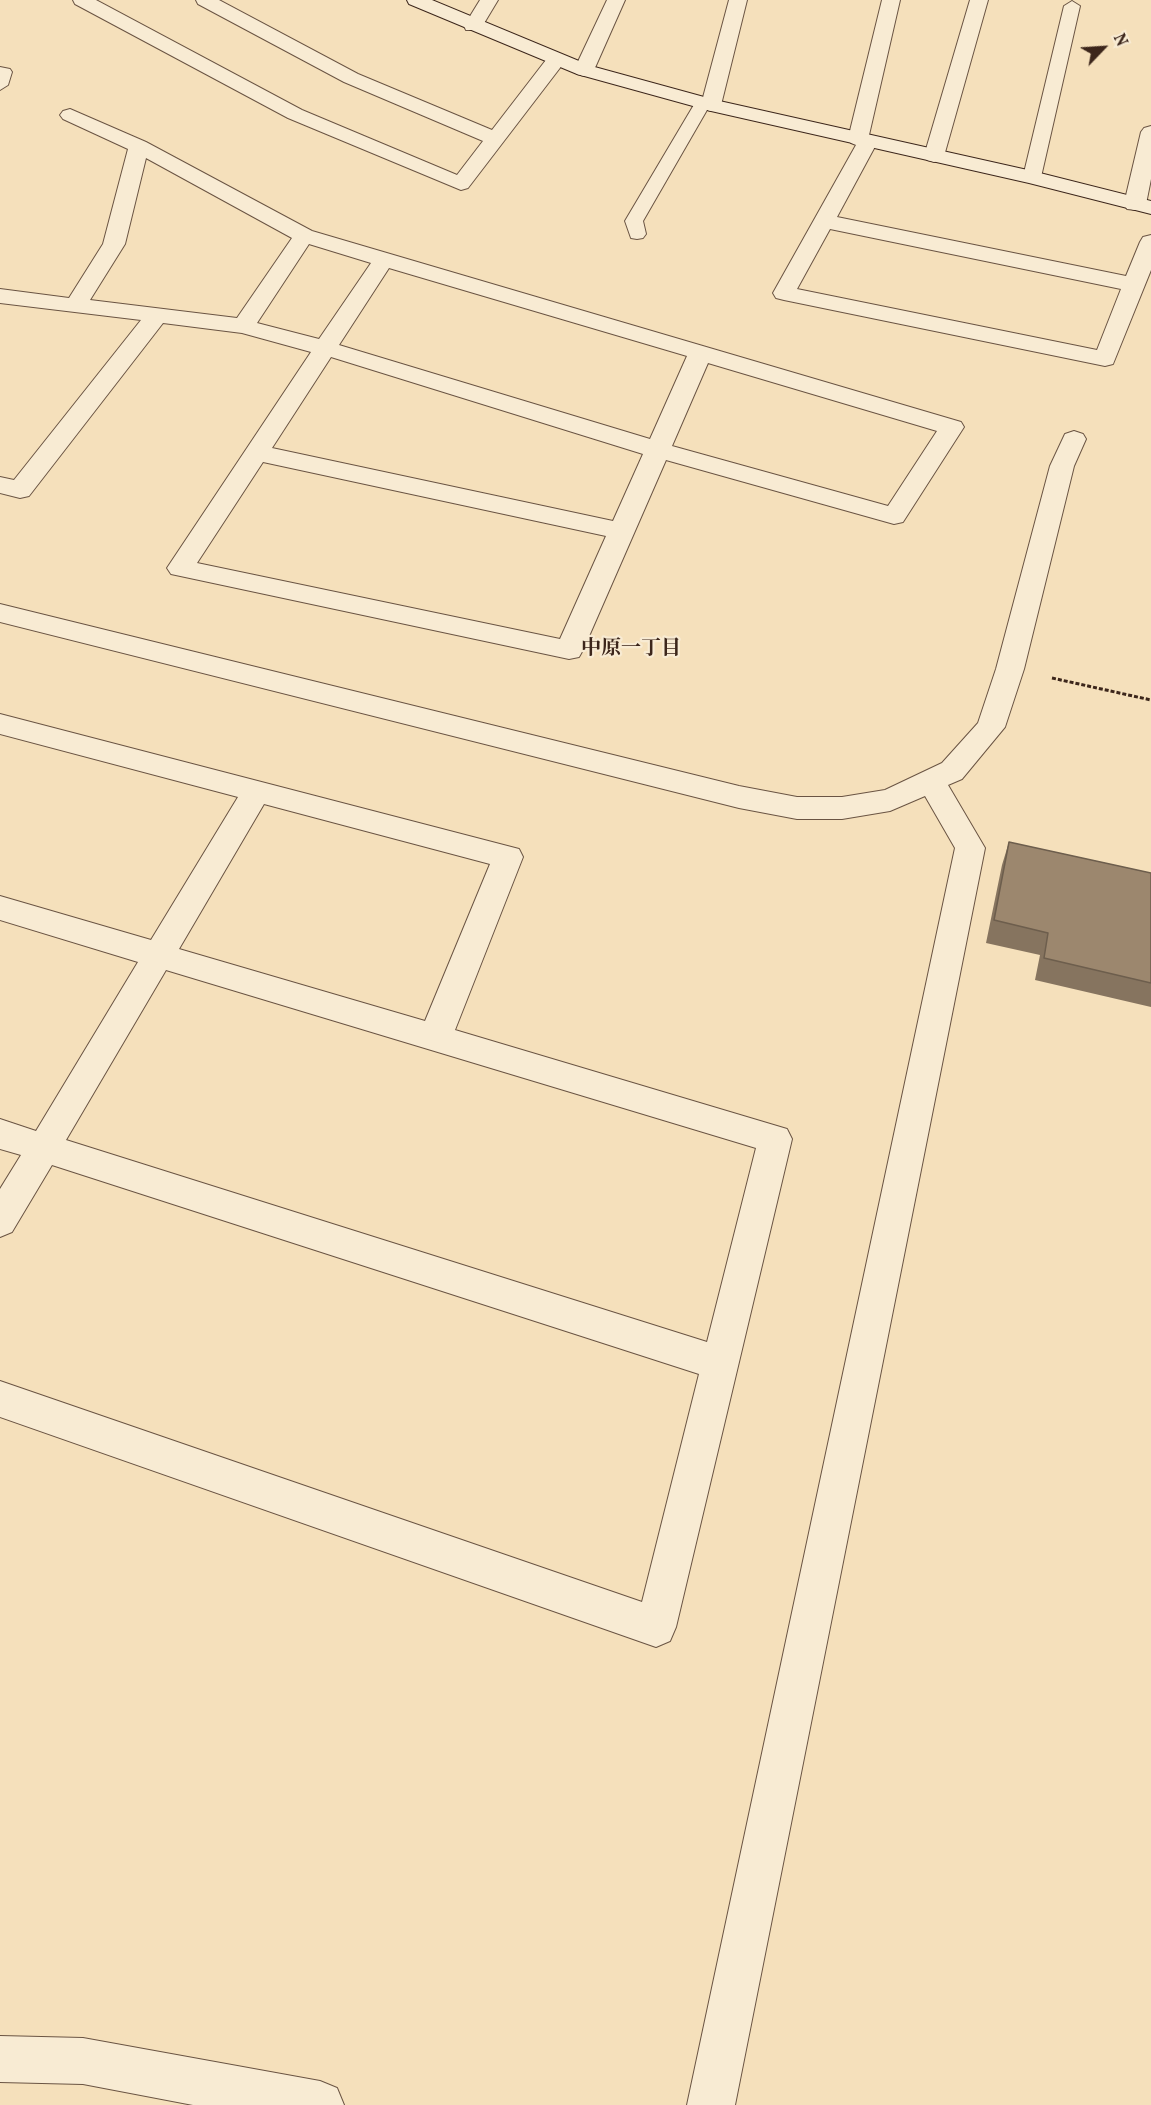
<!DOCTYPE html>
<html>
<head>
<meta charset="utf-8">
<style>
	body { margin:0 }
	#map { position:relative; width:1151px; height:2105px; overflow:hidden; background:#f5e0bb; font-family:Vollkorn,serif }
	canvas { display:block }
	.north { position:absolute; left:1073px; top:18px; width:60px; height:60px; -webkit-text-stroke:4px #f8ebd3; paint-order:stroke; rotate:65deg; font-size:16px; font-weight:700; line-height:24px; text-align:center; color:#3c261b }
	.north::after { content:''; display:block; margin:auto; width:21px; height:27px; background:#3c261b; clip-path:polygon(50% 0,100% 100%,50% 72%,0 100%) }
</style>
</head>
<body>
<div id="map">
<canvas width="1151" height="2105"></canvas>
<div class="north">N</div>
</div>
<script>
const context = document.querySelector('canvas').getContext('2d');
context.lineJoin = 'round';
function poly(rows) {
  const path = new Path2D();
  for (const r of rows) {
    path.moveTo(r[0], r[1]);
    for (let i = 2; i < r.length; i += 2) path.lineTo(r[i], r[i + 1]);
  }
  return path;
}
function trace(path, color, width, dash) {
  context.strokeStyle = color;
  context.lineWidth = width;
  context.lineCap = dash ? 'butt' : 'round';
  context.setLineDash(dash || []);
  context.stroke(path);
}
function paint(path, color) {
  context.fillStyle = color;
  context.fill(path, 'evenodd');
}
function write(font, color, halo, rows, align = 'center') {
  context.font = font + ' Vollkorn,"Noto Serif JP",serif';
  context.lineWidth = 4.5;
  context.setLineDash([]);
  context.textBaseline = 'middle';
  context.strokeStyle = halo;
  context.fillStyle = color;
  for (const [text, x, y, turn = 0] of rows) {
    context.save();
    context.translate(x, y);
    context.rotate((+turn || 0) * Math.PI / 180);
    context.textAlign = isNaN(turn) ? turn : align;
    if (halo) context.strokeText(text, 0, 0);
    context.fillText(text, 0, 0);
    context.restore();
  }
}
const lane = poly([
	[1072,1,1080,6,1041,177,1038,181,1032,182,1026,181,1023,177,1064,6,1072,1],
	[0,67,10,69,12,72,8,85,0,90,0,67],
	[703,98,711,103,643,221,646,234,643,238,637,239,631,238,625,221,695,103,703,98]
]);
const street = poly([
	[73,0,96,0,302,110,457,175,483,141,344,82,198,4,196,0,219,0,358,74,492,130,549,56,563,56,566,60,468,188,461,190,288,118,75,4,73,0],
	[480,0,498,0,480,30,466,30,464,26,480,0],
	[607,0,625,0,594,70,591,74,584,76,577,74,574,70,607,0],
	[729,0,747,0,721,105,718,109,711,111,704,109,701,105,729,0],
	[882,0,900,0,869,135,875,137,878,141,837,217,1126,276,1140,242,1143,237,1151,235,1151,270,1113,364,1105,366,784,300,776,298,773,293,856,145,851,143,848,139,882,0],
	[830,229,1121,289,1097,350,797,289,830,229],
	[970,0,988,0,944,156,941,160,934,162,927,160,924,156,970,0],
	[70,109,146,142,312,231,961,422,964,427,903,522,894,524,666,460,583,650,579,657,569,659,171,574,167,568,311,352,242,333,163,323,29,496,20,498,0,493,0,477,14,480,141,320,0,303,0,289,69,298,103,244,128,149,63,119,60,115,63,111,70,109],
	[146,158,292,238,237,318,90,300,125,244,146,158],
	[309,244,371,263,319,339,257,323,309,244],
	[389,268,687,356,650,439,339,345,389,268],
	[331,357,643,454,613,521,272,448,331,357],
	[708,363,937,431,888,506,672,446,708,363],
	[263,462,606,536,560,639,197,563,263,462],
	[1151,126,1151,179,1146,204,1143,209,1135,210,1127,209,1124,204,1141,132,1144,128,1151,126],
	[1074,431,1083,434,1086,439,1074,466,1024,669,1005,727,962,779,948,785,985,848,735,2105,687,2105,955,848,925,796,890,811,842,819,797,819,739,808,0,622,0,604,739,786,797,797,842,797,885,790,942,763,978,723,996,669,1050,466,1065,434,1074,431],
	[0,714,519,849,523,857,455,1030,787,1129,792,1139,676,1627,670,1641,656,1647,0,1417,0,1381,642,1602,699,1374,52,1165,12,1232,0,1237,0,1189,21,1155,0,1149,0,1119,36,1131,138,962,0,920,0,896,151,940,238,797,0,734,0,714],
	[264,804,490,864,425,1021,179,949,264,804],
	[166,970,756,1148,707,1342,66,1140,166,970],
	[0,2036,83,2038,320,2081,337,2088,344,2105,193,2105,83,2084,0,2082,0,2036]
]);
const secondary = poly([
	[407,0,432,0,591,66,715,100,1032,171,1151,201,1151,214,1029,183,711,111,577,74,409,4,407,0]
]);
trace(lane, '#6a5443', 2);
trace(street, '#6a5443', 2);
trace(secondary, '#3c261b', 2);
trace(poly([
	[1052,678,1151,700]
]), '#3c261b', 3, [4, 2]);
paint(lane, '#f8ebd3');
paint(street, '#f8ebd3');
paint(secondary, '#f8ebd3');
paint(poly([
	[1009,842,1151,873,1151,1007,1035,980,1040,955,986,943,1002,865]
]), '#86745f');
const building = poly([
	[1009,842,1151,873,1151,983,1044,958,1048,933,994,920,1009,842]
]);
paint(building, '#9c876e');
trace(building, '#6d5e4d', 1.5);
write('bold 20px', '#3c261b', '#f8ebd3', [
	["中原一丁目",631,650]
]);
</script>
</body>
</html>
